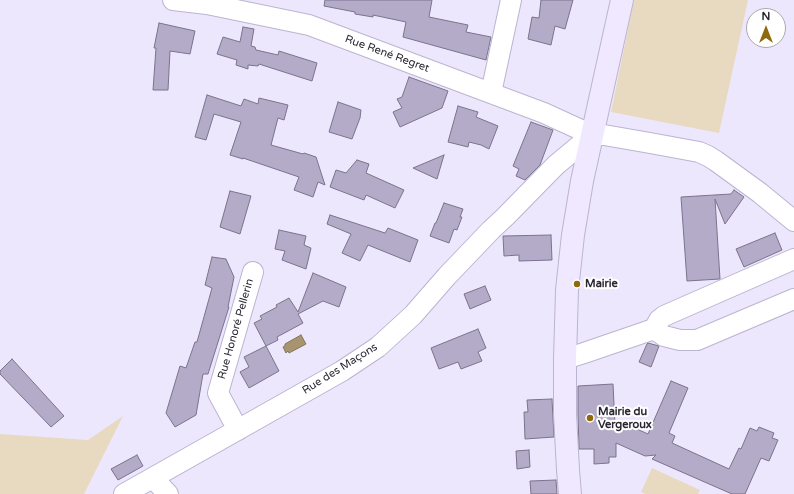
<!DOCTYPE html>
<html>
<head>
<meta charset="utf-8">
<style>
	body { margin:0 }
	#map { position:relative; width:794px; height:494px; overflow:hidden; background:#ede7fe; font-family:"Varela Round",sans-serif }
	canvas { display:block }
	.north { position:absolute; left:746px; top:8px; width:40px; height:40px; box-sizing:border-box; background:#fff; border:1px solid #a9a8ad; border-radius:50%; rotate:0deg; font-size:11px; font-weight:700; line-height:16px; text-align:center; color:#292631 }
	.north::after { content:''; display:block; margin:auto; width:14px; height:18px; background:#8f690e; clip-path:polygon(50% 0,100% 100%,50% 72%,0 100%) }
</style>
</head>
<body>
<div id="map">
<canvas width="794" height="494"></canvas>
<div class="north">N</div>
</div>
<script>
const context = document.querySelector('canvas').getContext('2d');
context.lineJoin = 'round';
function paint(path, color) {
  context.fillStyle = color;
  context.fill(path, 'evenodd');
}
function poly(rows) {
  const path = new Path2D();
  for (const r of rows) {
    path.moveTo(r[0], r[1]);
    for (let i = 2; i < r.length; i += 2) path.lineTo(r[i], r[i + 1]);
  }
  return path;
}
function trace(path, color, width, dash) {
  context.strokeStyle = color;
  context.lineWidth = width;
  context.lineCap = dash ? 'butt' : 'round';
  context.setLineDash(dash || []);
  context.stroke(path);
}
function write(font, color, halo, rows, align = 'center') {
  context.font = font + ' "Varela Round",sans-serif';
  context.lineWidth = 4;
  context.setLineDash([]);
  context.textBaseline = 'middle';
  context.strokeStyle = halo;
  context.fillStyle = color;
  for (const [text, x, y, turn = 0] of rows) {
    context.save();
    context.translate(x, y);
    context.rotate((+turn || 0) * Math.PI / 180);
    context.textAlign = isNaN(turn) ? turn : align;
    if (halo) context.strokeText(text, 0, 0);
    context.fillText(text, 0, 0);
    context.restore();
  }
}
paint(poly([
	[634,0,748,0,719,133,611,112],
	[123,416,84,494,0,494,0,434,88,440],
	[652,468,700,490,698,494,646,494,641,492]
]), '#e8dac1');
const water = poly([
	[301,335,306,344,289,353,288,351,286,353,283,347,285,346,285,344,301,335]
]);
paint(water, '#a89570');
trace(water, '#82745d', 1);
const building = poly([
	[325,0,432,0,429,17,468,25,466,32,491,37,486,60,403,37,406,22,373,15,373,17,355,14,355,12,324,6,325,0],
	[541,0,573,0,565,29,555,26,551,45,528,39,532,17,539,18,541,0],
	[159,23,195,31,190,54,170,51,168,90,153,90,156,48,154,48,159,23],
	[243,27,254,29,251,46,255,47,256,50,278,55,279,51,317,63,312,81,259,64,258,66,248,65,248,69,236,65,237,60,217,54,223,37,240,42,243,27],
	[409,77,448,91,442,108,400,127,393,112,402,108,397,99,402,97,409,77],
	[207,95,241,106,244,99,258,104,259,98,288,105,284,120,278,118,271,145,303,154,304,153,316,157,325,185,318,182,313,197,294,190,299,177,243,158,243,159,230,155,241,122,214,114,206,140,195,137,207,95],
	[338,102,361,110,360,118,352,139,329,132,338,102],
	[458,106,478,112,476,117,498,126,489,149,481,145,469,142,468,147,448,142,458,106],
	[531,122,553,130,540,165,525,180,516,176,519,169,513,166,531,122],
	[444,155,437,179,413,168,444,155],
	[357,160,369,164,366,173,404,190,395,208,366,195,364,200,330,187,336,170,346,173,357,160],
	[734,190,744,197,725,224,715,199,720,279,687,281,681,197,731,194,734,190],
	[230,191,251,196,240,234,220,227,230,191],
	[444,203,463,209,460,217,462,217,457,230,454,229,449,243,430,236,435,223,436,223,444,203],
	[330,215,385,233,388,228,418,240,410,262,368,245,360,261,342,253,351,234,327,224,330,215],
	[279,230,306,236,304,245,311,248,306,269,282,260,285,251,275,249,279,230],
	[775,233,782,250,744,267,736,249,775,233],
	[551,235,552,260,519,261,519,255,504,256,503,236,551,235],
	[212,257,226,259,234,277,228,307,229,307,208,374,203,374,196,415,175,427,166,413,180,366,186,368,195,342,197,342,212,288,205,285,212,257],
	[313,273,346,287,339,307,323,301,298,314,303,323,277,337,278,340,266,346,279,371,249,388,240,372,249,367,244,357,266,346,254,323,262,319,260,316,277,307,276,305,289,298,298,312,313,273],
	[485,286,491,300,470,309,464,294,485,286],
	[478,329,486,348,478,352,482,361,461,369,458,362,439,369,431,348,478,329],
	[648,343,659,346,651,367,639,362,647,344,648,343],
	[12,359,64,416,51,427,0,374,0,371,12,359],
	[671,381,688,388,669,433,675,436,672,443,729,469,739,448,741,449,750,428,757,431,759,427,774,433,772,438,778,440,769,461,761,458,745,494,732,494,652,459,656,455,645,456,616,443,616,457,609,457,609,463,594,464,594,449,579,449,578,414,578,386,613,384,615,425,628,425,648,434,671,381],
	[552,399,554,437,525,439,524,412,528,412,527,400,552,399],
	[529,450,530,467,517,469,516,451,529,450],
	[137,455,143,466,118,480,111,469,137,455],
	[556,480,557,494,531,494,530,481,556,480]
]);
paint(building, '#b3abc7');
trace(building, '#7b738d', 1);
const street = poly([
	[173,0,207,4,309,25,544,113,592,135,604,135,650,143,699,152,708,156,716,161,760,193,794,221],
	[491,93,511,0],
	[654,329,664,336,680,340,697,340,794,299],
	[565,359,584,353,654,329,659,320,664,316,794,259],
	[238,430,218,393,253,272],
	[153,478,168,494],
	[124,494,342,371,378,347,413,315,447,276,491,230,505,217,556,165,592,135]
]);
const secondary = poly([
	[570,494,568,470,565,414,565,359,567,290,573,235,582,181,622,0]
]);
trace(street, '#bcb4d0', 22);
trace(secondary, '#bcb4d0', 24);
trace(street, '#fff', 20);
trace(secondary, '#efe8ff', 22);
for (const [x, y, r, color] of [
	[577,284,4,"#8f690e"],
	[590,418,4,"#8f690e"]
]) {
  const dot = new Path2D();
  dot.arc(x, y, r, 0, 2 * Math.PI);
  context.fillStyle = color;
  context.fill(dot);
  trace(dot, '#fff', 1.5);
}
write('11px', '#292631', '#fff', [
	["Rue René Regret",387,54,20],
	["Rue Honoré Pellerin",236,329,-74],
	["Rue des Maçons",340,369,-32]
]);
write('bold 11px', '#292631', '#fff', [
	["Mairie",585,284],
	["Mairie du",598,412],
	["Vergeroux",598,425]
], 'left');
</script>
</body>
</html>
